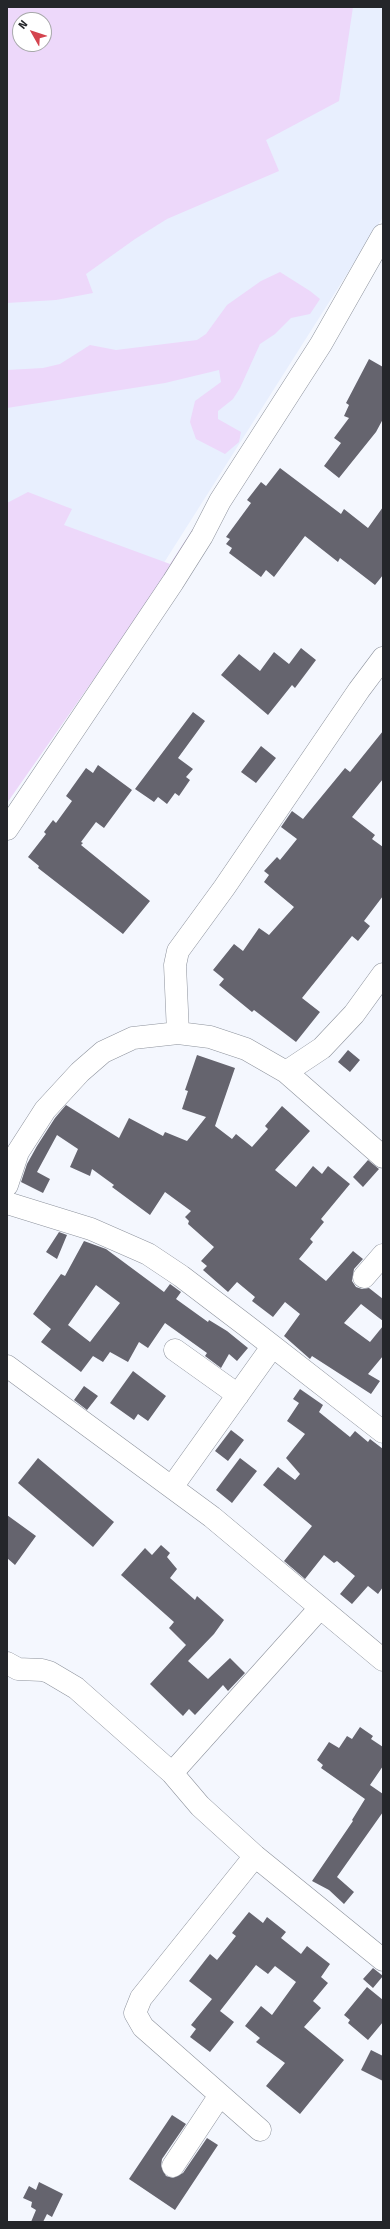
<!DOCTYPE html>
<html>
<head>
<meta charset="utf-8">
<style>
	body { margin:0 }
	#map { position:relative; width:390px; height:2229px; overflow:hidden; background:#f4f7fe; font-family:"Fira Sans",sans-serif }
	canvas { display:block }
	.frame { position:absolute; inset:0; border:8px solid #24262a; pointer-events:none }
	.north { position:absolute; left:12px; top:12px; width:40px; height:40px; box-sizing:border-box; background:#fff; border:1px solid #a7a8aa; border-radius:50%; rotate:309deg; font-size:11px; font-weight:700; line-height:16px; text-align:center; color:#24262a }
	.north::after { content:''; display:block; margin:auto; width:14px; height:18px; background:#d4444f; clip-path:polygon(50% 0,100% 100%,50% 72%,0 100%) }
</style>
</head>
<body>
<div id="map">
<canvas width="390" height="2229"></canvas>
<div class="frame"></div>
<div class="north">N</div>
</div>
<script>
const context = document.querySelector('canvas').getContext('2d');
context.lineJoin = 'round';
function paint(path, color) {
  context.fillStyle = color;
  context.fill(path, 'evenodd');
}
function poly(rows) {
  const path = new Path2D();
  for (const r of rows) {
    path.moveTo(r[0], r[1]);
    for (let i = 2; i < r.length; i += 2) path.lineTo(r[i], r[i + 1]);
  }
  return path;
}
function trace(path, color, width, dash) {
  context.strokeStyle = color;
  context.lineWidth = width;
  context.lineCap = dash ? 'butt' : 'round';
  context.setLineDash(dash || []);
  context.stroke(path);
}
paint(poly([
	[7,7,383,7,383,217,122,629,7,803],
	[20,20,44,20,44,44,20,44]
]), '#e8effe');
paint(poly([
	[7,7,353,7,339,101,266,140,279,171,167,219,135,239,86,274,93,293,56,300,7,303],
	[20,20,44,20,44,44,20,44],
	[280,272,310,291,320,299,310,314,291,318,275,334,260,344,240,388,233,399,218,411,218,419,241,432,239,442,225,454,196,439,190,422,195,401,221,382,219,370,165,383,7,408,7,370,43,368,60,364,90,345,116,350,197,340,206,334,227,305,261,281],
	[252,438,154,593,7,803,7,503,28,492,72,509,64,525,170,564]
]), '#edd8fa');
paint(poly([
	[369,359,383,367,383,419,376,432,339,478,324,466,341,443,334,438,349,418,344,416,349,405,346,403],
	[280,468,341,514,344,509,368,528,383,507,383,575,375,585,340,558,338,562,305,536,274,577,266,570,261,577,229,553,232,548,226,544,230,539,226,537,251,503,247,500,261,482,266,486],
	[301,648,316,660,295,688,292,685,268,715,221,675,239,654,260,671,274,652,289,664],
	[193,712,205,721,178,758,193,769,186,777,190,780,179,796,175,793,167,804,158,797,154,802,135,789],
	[383,731,383,779,352,817,375,835,372,839,383,847,383,896,364,921,370,926,358,941,352,936,302,998,320,1012,296,1042,254,1010,252,1012,219,985,224,979,213,970,234,944,243,951,259,928,269,935,294,907,264,882,269,875,264,871,277,857,280,860,297,839,281,827,292,811,303,819,345,768,350,772],
	[261,746,276,758,256,783,241,772],
	[98,765,132,790,104,828,96,822,81,842,83,843,81,845,150,901,123,934,38,868,39,866,28,857,46,834,44,832,53,820,56,823,72,801,66,796,86,768,93,773],
	[348,1050,360,1060,350,1072,338,1062],
	[197,1055,235,1068,215,1126,232,1139,236,1134,252,1147,268,1129,265,1126,282,1106,310,1131,275,1170,296,1187,313,1166,322,1174,328,1166,350,1184,321,1219,324,1222,310,1239,313,1242,299,1259,326,1281,353,1251,363,1259,354,1269,352,1281,356,1287,362,1289,369,1288,383,1299,383,1321,361,1304,344,1323,370,1342,383,1326,383,1356,368,1374,380,1381,371,1394,312,1356,310,1359,284,1336,300,1314,285,1302,273,1317,252,1301,255,1297,237,1282,228,1292,203,1270,207,1266,201,1261,214,1247,188,1224,189,1221,185,1217,191,1211,165,1192,150,1215,112,1187,114,1185,92,1169,90,1176,70,1167,78,1149,57,1135,37,1172,50,1179,43,1193,21,1182,27,1164,37,1146,55,1118,66,1105,119,1138,129,1118,163,1136,165,1132,187,1141,206,1117,182,1109,188,1091,185,1090],
	[368,1160,379,1169,363,1187,353,1177],
	[59,1232,67,1235,57,1259,46,1252],
	[84,1241,106,1249,164,1292,170,1284,181,1292,176,1299,208,1322,209,1320,227,1331,248,1348,237,1361,229,1354,221,1368,205,1356,207,1353,165,1323,148,1348,139,1342,128,1362,110,1352,103,1362,93,1356,81,1372,41,1342,51,1329,33,1314,61,1274,65,1276],
	[96,1285,120,1303,90,1342,68,1325],
	[133,1371,166,1396,148,1421,138,1414,134,1420,110,1403],
	[84,1386,98,1396,87,1410,74,1400],
	[300,1389,323,1405,319,1412,350,1437,355,1431,368,1442,370,1439,383,1449,383,1587,378,1594,368,1586,352,1604,340,1594,355,1576,337,1561,334,1563,324,1555,305,1579,284,1561,312,1526,263,1485,278,1467,295,1480,300,1474,286,1458,305,1434,287,1421,299,1403,293,1399],
	[231,1430,244,1440,228,1461,215,1451],
	[38,1458,114,1522,93,1547,18,1483],
	[240,1458,257,1471,232,1503,216,1490],
	[7,1515,36,1536,15,1565,7,1558],
	[161,1545,170,1553,167,1557,177,1569,170,1578,195,1600,197,1596,224,1620,214,1634,188,1661,208,1679,230,1658,245,1673,228,1691,223,1685,195,1715,189,1709,183,1716,150,1684,186,1645,169,1628,174,1622,121,1575,145,1548,152,1555],
	[360,1727,373,1736,371,1739,383,1747,383,1766,370,1785,383,1794,383,1812,337,1877,354,1892,344,1904,329,1890,312,1881,353,1821,352,1820,365,1799,321,1768,323,1765,317,1760,329,1742,339,1748,347,1736,352,1739],
	[249,1912,263,1923,267,1917,286,1932,281,1938,301,1954,307,1946,330,1964,321,1977,328,1983,313,2001,321,2008,304,2027,344,2060,300,2114,266,2086,285,2063,256,2042,260,2038,245,2026,261,2006,272,2015,296,1982,275,1966,268,1974,256,1965,220,2011,234,2022,210,2052,190,2037,196,2029,191,2025,212,1999,189,1981,210,1954,217,1960,236,1936,232,1933],
	[373,1968,383,1976,373,1988,363,1979],
	[367,1987,383,2000,383,2022,368,2040,348,2023,350,2020,344,2015],
	[371,2050,383,2056,383,2081,361,2070],
	[172,2115,186,2124,162,2159,161,2166,166,2176,173,2178,183,2173,207,2138,218,2145,175,2210,129,2179],
	[39,2182,63,2194,52,2217,47,2214,43,2222,31,2222,36,2210,31,2207,32,2202,23,2198,29,2186,36,2190]
]), '#65646e');
const minor = poly([
	[7,829,173,582,202,536,220,501,321,344,383,235],
	[178,1033,175,965,178,951,224,888,359,690,383,658],
	[286,1072,322,1048,354,1014,383,974],
	[7,1185,18,1152,45,1110,80,1072,103,1052,133,1038,178,1033,210,1037,246,1049,286,1072,383,1157],
	[7,1203,91,1229,148,1254,181,1276,248,1327,383,1432],
	[364,1277,383,1255],
	[175,1350,238,1395],
	[7,1366,212,1517,383,1660],
	[172,1487,272,1347],
	[7,1663,18,1669,42,1670,49,1672,76,1688,172,1773,200,1806,255,1856,383,1960],
	[172,1773,320,1608],
	[255,1856,141,1998,135,2013,143,2027,260,2130],
	[173,2166,220,2095]
]);
trace(minor, '#8d929c', 23);
trace(minor, '#fff', 22);
</script>
</body>
</html>
